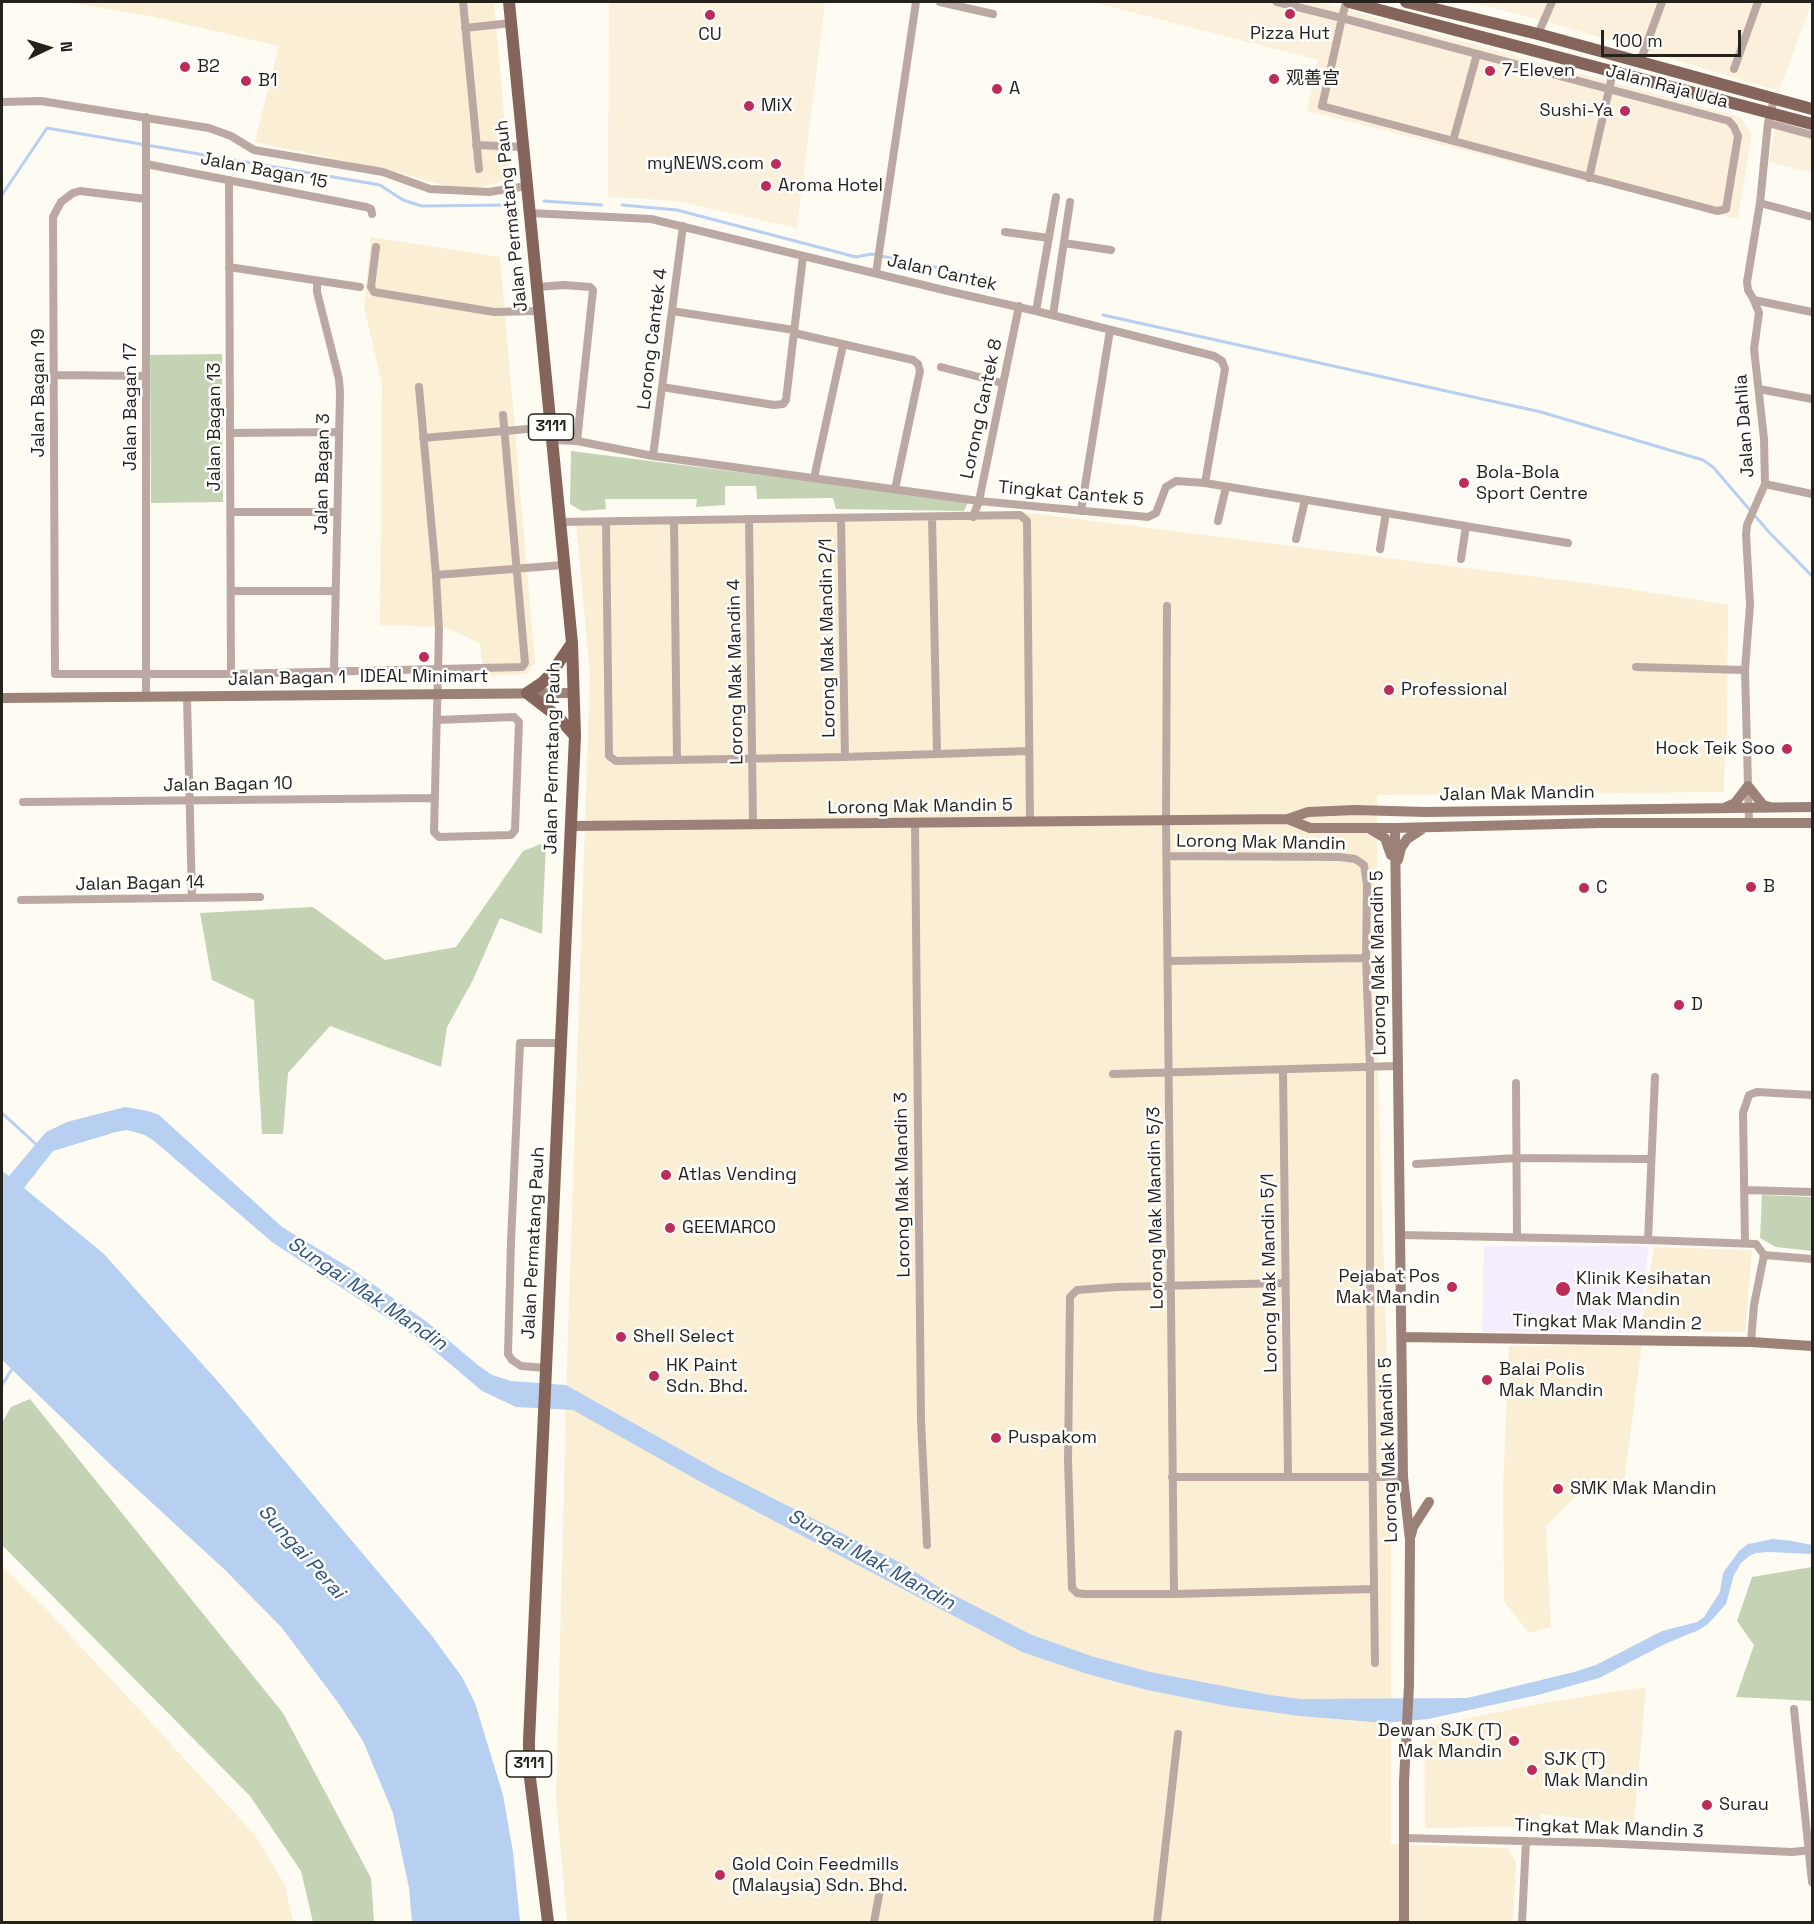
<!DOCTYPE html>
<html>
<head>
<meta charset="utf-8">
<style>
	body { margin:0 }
	#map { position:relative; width:1814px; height:1924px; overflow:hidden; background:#fefbf3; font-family:"Space Grotesk",sans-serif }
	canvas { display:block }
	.frame { position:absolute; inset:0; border:3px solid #25221b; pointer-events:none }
	.north { position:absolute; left:18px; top:18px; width:60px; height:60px; -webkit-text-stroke:4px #fff; paint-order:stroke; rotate:86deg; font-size:16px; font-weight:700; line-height:24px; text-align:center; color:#25221b }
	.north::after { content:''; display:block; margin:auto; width:21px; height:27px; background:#25221b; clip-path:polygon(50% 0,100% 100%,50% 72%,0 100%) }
	.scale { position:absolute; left:1601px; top:30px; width:140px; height:27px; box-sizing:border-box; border:3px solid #25221b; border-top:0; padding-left:8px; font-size:18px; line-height:21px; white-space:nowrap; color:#25221b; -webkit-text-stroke:4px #fff; paint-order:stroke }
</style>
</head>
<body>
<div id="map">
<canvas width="1814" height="1924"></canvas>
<div class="frame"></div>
<div class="north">N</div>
<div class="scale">100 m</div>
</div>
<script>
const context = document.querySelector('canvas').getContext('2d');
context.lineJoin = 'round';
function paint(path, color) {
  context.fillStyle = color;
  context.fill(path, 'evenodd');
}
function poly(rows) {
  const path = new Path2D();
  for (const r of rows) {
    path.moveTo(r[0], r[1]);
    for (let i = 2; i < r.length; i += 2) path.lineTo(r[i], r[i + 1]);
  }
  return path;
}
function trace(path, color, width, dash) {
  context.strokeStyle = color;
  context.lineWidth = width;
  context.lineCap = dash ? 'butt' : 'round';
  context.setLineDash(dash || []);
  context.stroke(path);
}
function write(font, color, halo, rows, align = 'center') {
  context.font = font + ' "Space Grotesk","Noto Sans SC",sans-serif';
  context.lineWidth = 5;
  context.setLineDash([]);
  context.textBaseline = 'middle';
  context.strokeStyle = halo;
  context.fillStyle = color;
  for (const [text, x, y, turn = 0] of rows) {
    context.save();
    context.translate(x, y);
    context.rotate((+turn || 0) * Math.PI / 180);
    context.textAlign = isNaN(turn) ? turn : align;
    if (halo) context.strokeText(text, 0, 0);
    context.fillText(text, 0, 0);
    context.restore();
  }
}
paint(poly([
	[609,2,825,2,797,228,676,201,608,197],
	[1092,2,1318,2,1740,117,1752,134,1738,219,1307,111,1318,60],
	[1470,2,1812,2,1779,91,1545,21],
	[1775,126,1812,135,1812,173,1769,162]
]), '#fbf0db');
paint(poly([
	[68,2,494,2,510,179,481,187,450,187,389,170,255,142,279,46,150,16],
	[371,237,500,257,535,663,526,674,484,676,480,643,444,627,380,625,382,385,364,307],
	[1023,512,1624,588,1728,605,1727,740,1656,745,1725,743,1724,792,1377,795,1378,1077,1391,1487,1391,1844,1508,1848,1516,1862,1513,1922,567,1922,556,1798,568,1329,590,675,576,522],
	[1654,1247,1752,1250,1745,1332,1640,1332],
	[1642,1345,1623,1489,1580,1492,1546,1526,1551,1627,1529,1633,1504,1601,1503,1490,1509,1346],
	[2,1566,48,1611,255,1835,285,1885,293,1922,2,1922],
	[1646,1687,1634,1824,1541,1814,1540,1826,1425,1828,1424,1727,1548,1702]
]), '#faefd5');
paint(poly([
	[1484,1246,1649,1246,1637,1333,1482,1332]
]), '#f5edfe');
paint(poly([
	[222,354,223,502,151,503,150,355],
	[571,451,801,480,968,502,964,511,836,509,833,498,757,499,756,486,725,486,725,505,696,507,697,499,605,499,606,509,582,511,570,504],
	[546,842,542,934,500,918,473,980,447,1027,441,1067,330,1026,288,1073,283,1134,262,1134,254,1000,212,980,200,913,313,907,385,960,456,947,523,851],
	[1762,1195,1812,1197,1812,1251,1776,1247,1760,1238],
	[30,1399,283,1713,371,1878,374,1922,313,1922,301,1871,250,1796,2,1545,2,1423,11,1407],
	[1812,1567,1812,1701,1736,1697,1754,1645,1737,1621,1752,1577]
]), '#c3d3b4');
paint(poly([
	[125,1107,148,1111,159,1115,282,1227,350,1268,427,1322,479,1366,492,1375,511,1381,566,1385,717,1470,905,1565,938,1587,1032,1635,1091,1656,1150,1672,1270,1695,1301,1699,1467,1698,1574,1672,1596,1665,1662,1631,1697,1622,1704,1617,1720,1592,1723,1573,1739,1551,1748,1544,1773,1539,1792,1541,1812,1545,1812,1554,1768,1552,1756,1553,1749,1556,1741,1563,1734,1575,1726,1604,1709,1623,1699,1630,1667,1643,1599,1678,1538,1695,1428,1719,1385,1723,1300,1716,1227,1706,1147,1690,1087,1674,1022,1652,708,1486,573,1410,516,1407,482,1391,424,1342,272,1242,154,1141,145,1135,127,1130,116,1132,53,1151,24,1188,104,1254,221,1385,432,1636,462,1677,475,1703,503,1795,513,1852,520,1922,412,1922,409,1888,393,1813,363,1741,339,1704,282,1628,225,1570,113,1467,2,1360,2,1171,9,1176,46,1132,67,1122]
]), '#b7d0f1');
trace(poly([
	[2,195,47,128,380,185,403,200,422,206,511,205],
	[544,201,602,205],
	[622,205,677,210,856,257,871,254,988,278],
	[1103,315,1541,412,1703,460,1713,467,1768,531,1812,576],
	[2,1113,38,1146],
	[2,1385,12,1369]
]), '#b7d0f1', 3);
trace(poly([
	[463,2,479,169],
	[940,2,993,14],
	[1277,2,1342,18,1729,121,1734,127,1738,136,1726,209,1717,211,1322,106,1332,63,1342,18,1346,2],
	[465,28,511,23],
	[1538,34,1552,2],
	[1640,62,1662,2],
	[1734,69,1758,2],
	[2,102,41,101,209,128,231,136,254,150,383,172,430,189,489,192,527,186],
	[1768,123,1812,135],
	[1453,141,1477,54],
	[476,145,523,147],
	[146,164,366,207,371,209,372,214],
	[1589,178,1613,72],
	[229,180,231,674],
	[146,199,80,191,73,193,61,202,53,217,55,674,231,674,522,667,525,663,503,415],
	[1760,203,1812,217],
	[530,213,651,219,952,292,1036,311,1214,356,1222,361,1225,369,1205,483],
	[1005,232,1049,238],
	[1064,243,1111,250],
	[376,247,371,287,374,292,494,312,539,311],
	[229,267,360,287],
	[876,273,916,2],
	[317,281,317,292,339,379,340,393,334,670],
	[537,287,564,285,590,287,593,290,577,441],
	[1754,300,1812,312],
	[672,311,794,330],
	[1036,311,1056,197],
	[1053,315,1070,202],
	[794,333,913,360,918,364,920,371,895,489],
	[941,367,1002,383],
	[54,375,146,376],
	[419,387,436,575,439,630,434,832,439,837,511,835,515,830,519,722,514,717,437,720],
	[662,387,774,405,783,404,786,400,803,256],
	[1759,389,1812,399],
	[230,433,339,432],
	[423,438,551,427],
	[552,440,577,441,653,456,979,501,1148,517,1156,513,1166,487,1176,481,1205,483,1568,543],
	[653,456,683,226],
	[814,478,843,345],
	[1765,484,1812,494],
	[1081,511,1110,330],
	[231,512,337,512],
	[932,517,937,753],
	[973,517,979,501,1019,306],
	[841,518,845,757],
	[749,519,753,825],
	[674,521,677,760],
	[1218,521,1226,487],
	[560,522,1020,515,1027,521,1030,822],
	[606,522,609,756,616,761,845,757,1029,751],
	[1296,539,1305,500],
	[1380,549,1386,513],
	[1461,559,1466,526],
	[436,575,564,565],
	[231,591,335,591],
	[1167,606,1166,821,1174,1594],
	[1636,667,1745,670],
	[146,697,146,117],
	[187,697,192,898],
	[23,802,434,798],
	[1749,823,1745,670,1750,605,1746,534,1747,525,1765,484,1764,439,1754,349,1759,313,1754,300,1748,290,1747,282,1760,203,1768,123,1774,99],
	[915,824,921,1420,927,1545],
	[1167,856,1340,857,1355,859,1364,865,1367,885,1366,958,1370,1067,1370,1277,1375,1663],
	[21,900,260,897],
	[1168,961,1366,958],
	[1283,1070,1288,1476],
	[1113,1074,1397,1066],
	[1516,1083,1517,1237],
	[1416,1164,1517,1158,1651,1159],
	[1744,1190,1812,1192],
	[1400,1235,1648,1240,1756,1244,1764,1255,1754,1305,1751,1342],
	[1648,1240,1655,1077],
	[1745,1243,1743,1113,1749,1095,1757,1092,1812,1095],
	[1764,1255,1812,1259],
	[1286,1283,1117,1287,1077,1290,1070,1297,1068,1460,1072,1588,1077,1593,1084,1594,1174,1594,1374,1589],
	[546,1368,521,1366,512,1360,508,1354,511,1241,520,1043,561,1043],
	[1172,1477,1403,1477],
	[1794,1709,1812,1882],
	[1405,1838,1599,1843,1792,1852,1812,1850],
	[874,1922,880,1890],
	[1157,1922,1178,1734],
	[1522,1922,1526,1841]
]), '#bca8a3', 8);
trace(poly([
	[2,698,574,693],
	[1726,807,1735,803,1748,786,1763,805,1770,807],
	[1288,819,1308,812,1355,810,1425,812,1812,807],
	[572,826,1288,819,1310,828,1395,828,1600,823,1812,823],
	[1395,828,1403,1477,1410,1540,1409,1685,1404,1781,1404,1922],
	[1370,829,1385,838,1391,855],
	[1398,860,1401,848,1407,839,1422,829],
	[1402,1337,1751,1342,1812,1346],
	[1411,1535,1413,1527,1429,1502]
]), '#9c8179', 10);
trace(poly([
	[509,2,572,643,575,736,529,1740,529,1770,548,1922],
	[1349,2,1812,124],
	[1406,2,1538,34,1812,109],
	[572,643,551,674,542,683,527,693,558,717,575,736]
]), '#85645b', 12);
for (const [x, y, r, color] of [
	[1290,14,6,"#bb2c59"],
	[710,15,6,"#bb2c59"],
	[185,67,6,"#bb2c59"],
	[1490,71,6,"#bb2c59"],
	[1274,79,6,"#bb2c59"],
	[246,81,6,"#bb2c59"],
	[997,89,6,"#bb2c59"],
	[749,106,6,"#bb2c59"],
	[1625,111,6,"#bb2c59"],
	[776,164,6,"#bb2c59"],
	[766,186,6,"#bb2c59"],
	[1464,483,6,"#bb2c59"],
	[424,657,6,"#bb2c59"],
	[1389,690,6,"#bb2c59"],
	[1787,749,6,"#bb2c59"],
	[1751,887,6,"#bb2c59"],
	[1584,888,6,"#bb2c59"],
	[1679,1005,6,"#bb2c59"],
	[666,1175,6,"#bb2c59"],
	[670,1228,6,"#bb2c59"],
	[1452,1287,6,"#bb2c59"],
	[1563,1289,8,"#bb2c59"],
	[621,1337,6,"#bb2c59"],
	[654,1376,6,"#bb2c59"],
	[1487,1380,6,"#bb2c59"],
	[996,1438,6,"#bb2c59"],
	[1558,1489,6,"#bb2c59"],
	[1514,1741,6,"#bb2c59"],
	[1532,1770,6,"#bb2c59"],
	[1707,1805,6,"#bb2c59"],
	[720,1875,6,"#bb2c59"]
]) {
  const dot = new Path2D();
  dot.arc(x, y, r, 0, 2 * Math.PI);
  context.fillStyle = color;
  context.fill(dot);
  trace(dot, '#fff', 2);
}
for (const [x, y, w] of [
	[551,427,45],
	[529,1764,45]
]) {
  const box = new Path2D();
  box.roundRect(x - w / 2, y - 13, w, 26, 4.5);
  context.fillStyle = '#fff';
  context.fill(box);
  trace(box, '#25221b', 1.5);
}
write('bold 16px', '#25221b', null, [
	["3111",551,427],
	["3111",529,1764]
]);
write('18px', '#25221b', '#fff', [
	["Pizza Hut",1290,34,"center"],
	["CU",710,35,"center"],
	["B2",197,67],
	["7-Eleven",1502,71],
	["观善宫",1286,79],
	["B1",258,81],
	["A",1009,89],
	["MiX",761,106],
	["Sushi-Ya",1613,111,"right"],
	["myNEWS.com",764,164,"right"],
	["Aroma Hotel",778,186],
	["Bola-Bola",1476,473],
	["Sport Centre",1476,494],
	["IDEAL Minimart",424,677,"center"],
	["Professional",1401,690],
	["Hock Teik Soo",1775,749,"right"],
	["B",1763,887],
	["C",1596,888],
	["D",1691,1005],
	["Atlas Vending",678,1175],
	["GEEMARCO",682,1228],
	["Pejabat Pos",1440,1277,"right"],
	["Mak Mandin",1440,1298,"right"],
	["Klinik Kesihatan",1576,1279],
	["Mak Mandin",1576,1300],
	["Shell Select",633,1337],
	["HK Paint",666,1366],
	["Sdn. Bhd.",666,1387],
	["Balai Polis",1499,1370],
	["Mak Mandin",1499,1391],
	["Puspakom",1008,1438],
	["SMK Mak Mandin",1570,1489],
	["Dewan SJK (T)",1502,1731,"right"],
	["Mak Mandin",1502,1752,"right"],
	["SJK (T)",1544,1760],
	["Mak Mandin",1544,1781],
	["Surau",1719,1805],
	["Gold Coin Feedmills",732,1865],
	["(Malaysia) Sdn. Bhd.",732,1886]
], 'left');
write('18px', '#25221b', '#fff', [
	["Jalan Raja Uda",1667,87,15],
	["Jalan Bagan 15",264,171,11],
	["Jalan Permatang Pauh",512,216,-96],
	["Jalan Cantek",942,273,13],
	["Lorong Cantek 4",653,339,-83],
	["Jalan Bagan 19",39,393,-90],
	["Jalan Bagan 17",131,407,-90],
	["Lorong Cantek 8",982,409,-78],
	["Jalan Dahlia",1745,426,-94],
	["Jalan Bagan 13",215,427,-90],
	["Jalan Bagan 3",323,474,-89],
	["Tingkat Cantek 5",1071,494,5],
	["Lorong Mak Mandin 2/1",828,638,-91],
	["Lorong Mak Mandin 4",736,672,-91],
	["Jalan Bagan 1",287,679,-1],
	["Jalan Permatang Pauh",553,758,-89],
	["Jalan Bagan 10",228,785,-1],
	["Jalan Mak Mandin",1517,794,-1],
	["Lorong Mak Mandin 5",920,807,-1],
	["Lorong Mak Mandin",1261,843,1],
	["Jalan Bagan 14",140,884,-1],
	["Lorong Mak Mandin 5",1379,963,-91],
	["Lorong Mak Mandin 3",903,1185,-91],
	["Lorong Mak Mandin 5/3",1156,1208,-91],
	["Jalan Permatang Pauh",534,1243,-87],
	["Lorong Mak Mandin 5/1",1270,1273,-91],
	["Tingkat Mak Mandin 2",1607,1323,1],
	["Lorong Mak Mandin 5",1389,1450,-92],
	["Tingkat Mak Mandin 3",1609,1829,2]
]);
write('italic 20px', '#30527e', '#fff', [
	["Sungai Mak Mandin",367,1294,34],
	["Sungai Perai",301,1552,48],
	["Sungai Mak Mandin",871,1560,29]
]);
</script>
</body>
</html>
